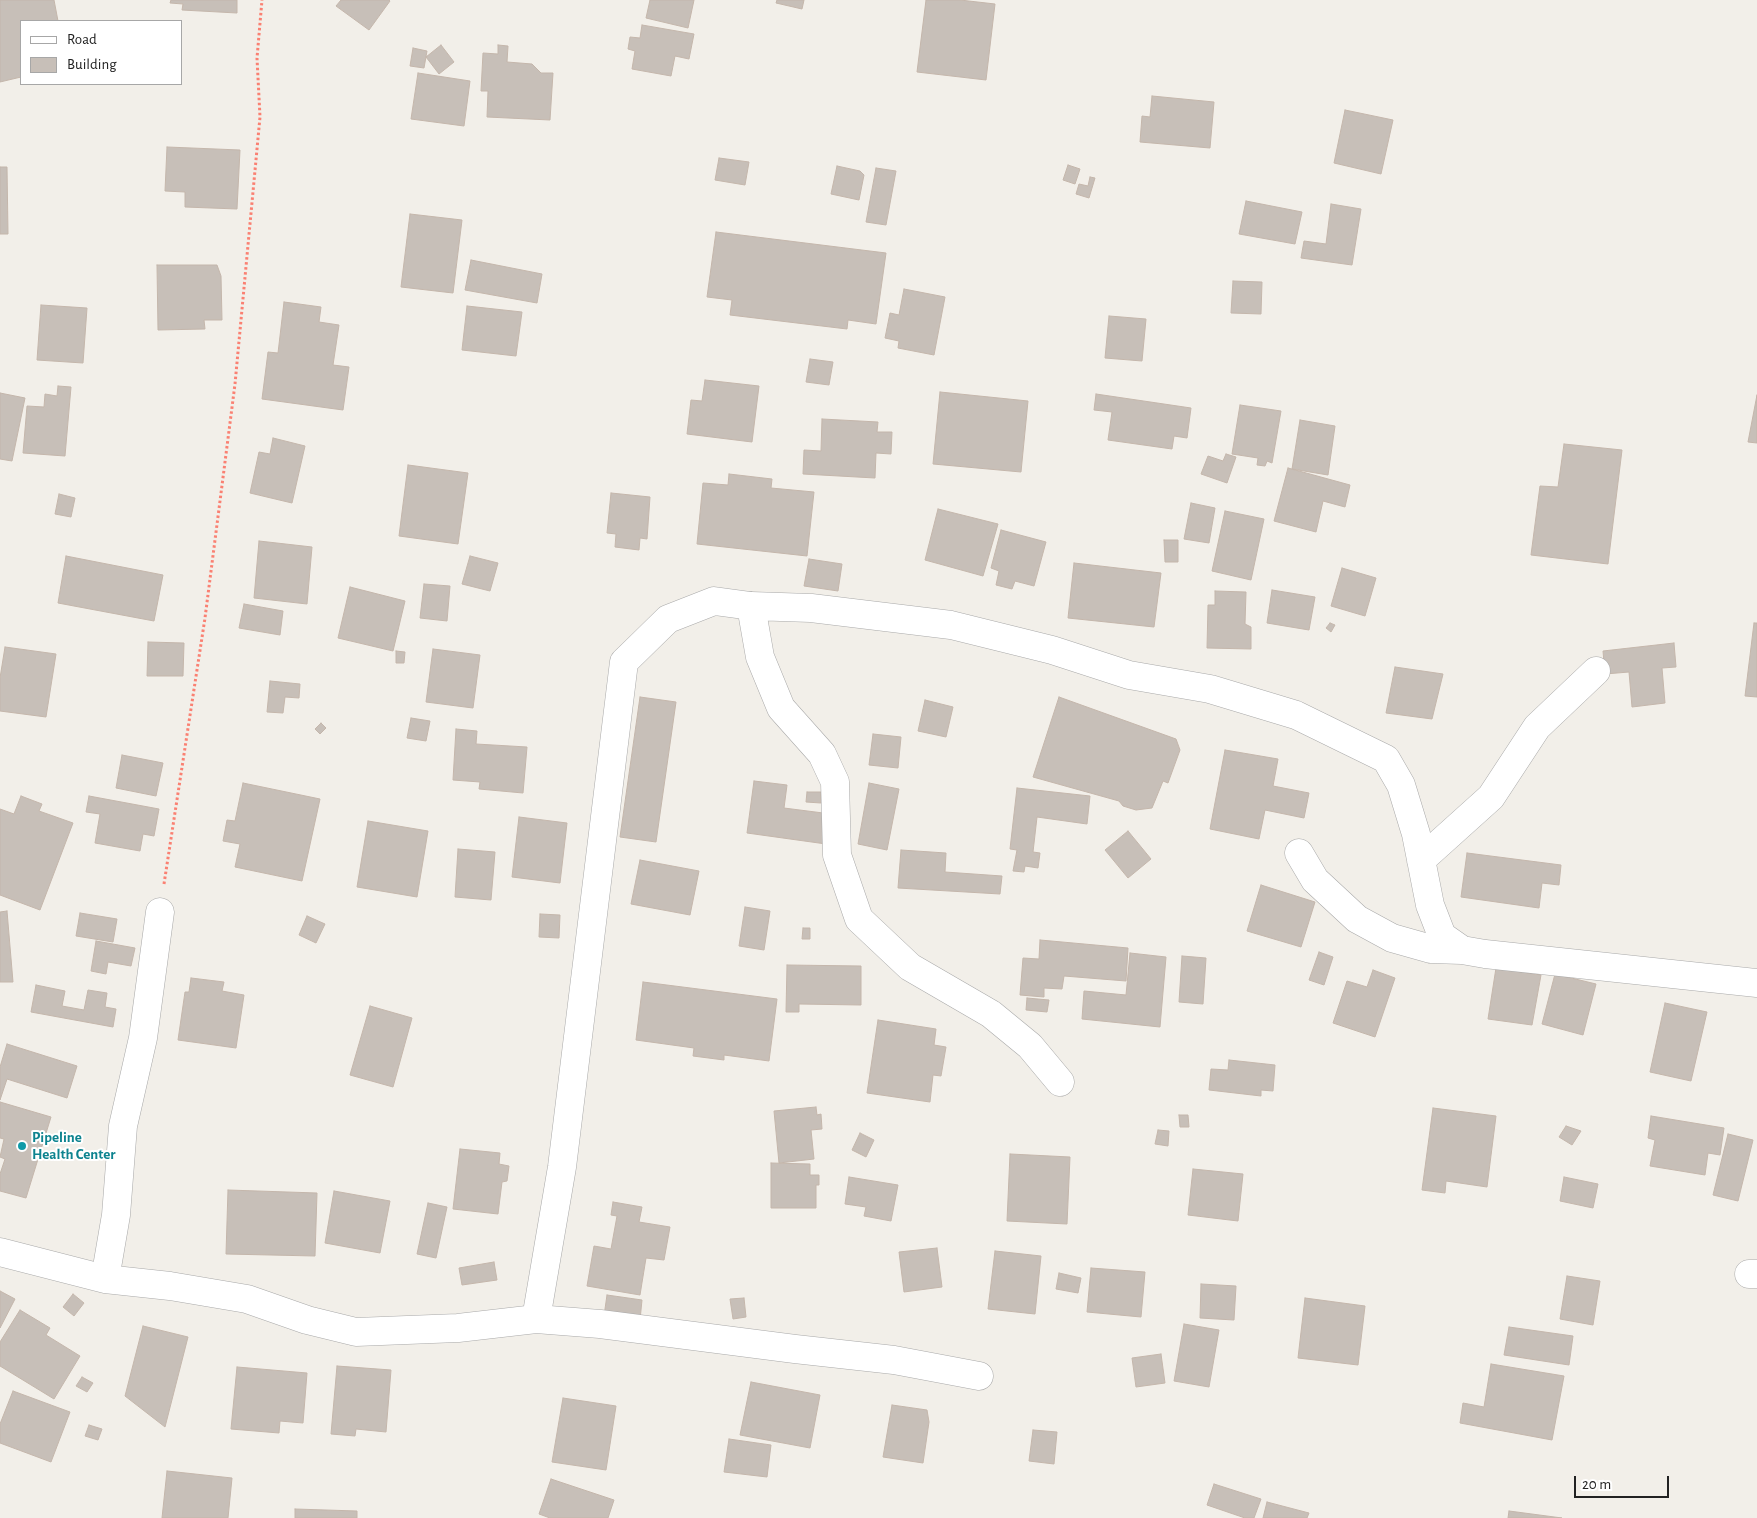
<!DOCTYPE html>
<html>
<head>
<meta charset="utf-8">
<style>
	body { margin:0 }
	#map { position:relative; width:1757px; height:1518px; overflow:hidden; background:#f2efe9; font-family:"Alegreya Sans",sans-serif }
	canvas { display:block }
	.legend { position:absolute; left:20px; top:20px; width:162px; height:65px; box-sizing:border-box; background:#fff; border:1px solid #a7a7a7; margin:0; padding:6px 9px; list-style:none; font-size:15px; color:#222 }
	.legend li { display:flex; align-items:center; gap:10px; height:25px }
	.legend b { width:25px; border:1px solid #a7a7a7 }
	.scale { position:absolute; left:1574px; top:1476px; width:95px; height:22px; box-sizing:border-box; border:2px solid #222; border-top:0; padding-left:6px; font-size:15px; line-height:18px; white-space:nowrap; color:#222; -webkit-text-stroke:4px #fff; paint-order:stroke }
</style>
</head>
<body>
<div id="map">
<canvas width="1757" height="1518"></canvas>
<ul class="legend">
<li><b style="height:6px;background:#fff"></b>Road</li>
<li><b style="height:14px;background:#c7bfb8"></b>Building</li>
</ul>
<div class="scale">20 m</div>
</div>
<script>
const context = document.querySelector('canvas').getContext('2d');
context.lineJoin = 'round';
function paint(path, color) {
  context.fillStyle = color;
  context.fill(path, 'evenodd');
}
function poly(rows) {
  const path = new Path2D();
  for (const r of rows) {
    path.moveTo(r[0], r[1]);
    for (let i = 2; i < r.length; i += 2) path.lineTo(r[i], r[i + 1]);
  }
  return path;
}
function trace(path, color, width, dash) {
  context.strokeStyle = color;
  context.lineWidth = width;
  context.lineCap = dash ? 'butt' : 'round';
  context.setLineDash(dash || []);
  context.stroke(path);
}
function write(font, color, halo, rows, align = 'center') {
  context.font = font + ' "Alegreya Sans",sans-serif';
  context.lineWidth = 4;
  context.setLineDash([]);
  context.textBaseline = 'middle';
  context.strokeStyle = halo;
  context.fillStyle = color;
  for (const [text, x, y, turn = 0] of rows) {
    context.save();
    context.translate(x, y);
    context.rotate((+turn || 0) * Math.PI / 180);
    context.textAlign = isNaN(turn) ? turn : align;
    if (halo) context.strokeText(text, 0, 0);
    context.fillText(text, 0, 0);
    context.restore();
  }
}
const building = poly([
	[0,0,54,0,58,21,21,21,21,77,0,82,0,0],
	[171,0,237,0,237,13,182,10,183,4,170,3,171,0],
	[341,0,389,0,390,1,369,30,336,6,341,0],
	[650,0,694,0,688,28,646,18,650,0],
	[777,0,804,0,802,9,776,3,777,0],
	[926,0,960,0,995,4,986,80,917,72,926,0],
	[642,25,694,34,689,59,675,56,671,76,632,69,635,51,628,49,630,37,640,38,642,25],
	[441,45,454,62,439,74,426,57,441,45],
	[498,45,508,46,507,62,532,64,541,73,553,73,550,120,487,117,488,91,481,91,483,53,498,54,498,45],
	[413,48,427,51,424,68,410,66,413,48],
	[418,73,470,81,464,126,411,119,418,73],
	[1152,96,1214,102,1210,148,1140,142,1142,116,1150,117,1152,96],
	[1345,110,1393,120,1381,174,1334,163,1345,110],
	[167,147,240,150,237,209,185,207,185,192,165,191,167,147],
	[719,158,749,162,745,185,715,180,719,158],
	[1068,165,1080,169,1075,184,1063,180,1068,165],
	[837,166,860,171,864,175,859,200,831,194,837,166],
	[0,167,7,167,8,234,0,234,0,167],
	[876,168,896,171,886,225,866,222,876,168],
	[1090,177,1095,178,1089,198,1076,194,1079,184,1088,186,1090,177],
	[1246,201,1302,212,1295,244,1239,234,1246,201],
	[1331,204,1361,209,1352,265,1301,258,1304,241,1326,244,1331,204],
	[410,214,462,220,453,293,401,287,410,214],
	[716,232,886,253,876,324,848,320,847,329,730,315,732,300,707,297,716,232],
	[471,260,542,274,537,303,465,290,471,260],
	[157,265,217,265,221,276,222,320,204,320,205,329,158,330,157,265],
	[1233,281,1262,282,1261,314,1231,313,1233,281],
	[904,289,945,297,934,355,898,348,899,341,885,338,890,313,899,315,904,289],
	[284,302,321,307,319,322,339,325,333,365,349,367,343,410,262,399,268,352,278,353,284,302],
	[41,305,87,308,83,363,37,360,41,305],
	[467,306,522,312,516,356,462,350,467,306],
	[1109,316,1146,319,1142,361,1105,358,1109,316],
	[810,359,833,362,829,385,806,382,810,359],
	[705,380,759,386,752,442,687,434,691,400,702,401,705,380],
	[58,386,71,387,65,456,23,453,27,406,44,407,45,394,57,396,58,386],
	[940,392,1028,401,1021,472,933,464,940,392],
	[0,393,25,398,12,461,0,459,0,393],
	[1096,394,1191,408,1187,438,1174,436,1172,449,1108,440,1112,412,1094,410,1096,394],
	[1757,395,1757,443,1748,442,1757,395],
	[1240,405,1281,411,1272,463,1267,461,1265,466,1257,465,1258,458,1232,454,1240,405],
	[822,419,878,422,877,432,892,432,891,454,876,453,875,478,803,474,804,450,821,451,822,419],
	[1300,420,1335,426,1328,475,1292,469,1300,420],
	[273,438,305,446,292,503,250,493,259,452,270,454,273,438],
	[1564,444,1622,450,1608,564,1531,555,1540,486,1558,487,1564,444],
	[1226,454,1236,457,1227,483,1201,474,1208,456,1223,461,1226,454],
	[408,465,468,473,458,544,399,536,408,465],
	[1288,468,1350,485,1345,507,1323,501,1316,532,1274,521,1288,468],
	[729,474,772,479,771,488,814,492,807,556,697,544,703,483,728,485,729,474],
	[611,493,650,497,647,539,640,538,639,550,615,547,616,534,607,533,611,493],
	[59,494,75,498,71,517,55,514,59,494],
	[1191,503,1215,508,1209,543,1184,539,1191,503],
	[938,509,998,524,983,576,925,560,938,509],
	[1225,511,1264,519,1251,580,1212,571,1225,511],
	[1001,530,1046,542,1034,586,1015,581,1012,589,996,585,999,571,991,568,1001,530],
	[1164,540,1178,540,1178,562,1165,562,1164,540],
	[259,541,312,547,307,604,254,598,259,541],
	[66,556,163,575,154,621,58,603,66,556],
	[470,556,498,563,490,591,462,584,470,556],
	[809,559,842,564,838,591,804,586,809,559],
	[1074,563,1161,573,1154,627,1068,618,1074,563],
	[1342,568,1376,578,1365,616,1331,606,1342,568],
	[424,584,450,586,447,621,420,618,424,584],
	[350,587,405,601,393,651,338,638,350,587],
	[1272,590,1315,597,1309,630,1267,623,1272,590],
	[1215,591,1246,592,1245,624,1251,627,1251,649,1207,648,1208,605,1215,605,1215,591],
	[244,604,283,611,280,635,239,628,244,604],
	[1330,623,1335,625,1331,632,1326,628,1330,623],
	[1754,623,1757,623,1757,697,1745,696,1754,623],
	[148,642,184,643,183,676,147,676,148,642],
	[1674,643,1676,667,1662,668,1665,703,1632,707,1629,672,1605,674,1603,651,1674,643],
	[5,647,56,654,46,717,0,711,0,678,5,647],
	[433,649,480,655,473,708,426,702,433,649],
	[396,651,405,652,404,663,396,663,396,651],
	[1395,667,1443,674,1432,719,1386,713,1395,667],
	[270,681,300,684,299,698,285,697,283,713,267,712,270,681],
	[640,697,676,702,656,842,620,837,640,697],
	[1059,697,1176,739,1180,750,1168,783,1163,781,1152,808,1136,810,1123,806,1119,801,1033,777,1059,697],
	[925,700,953,707,946,737,918,731,925,700],
	[411,718,430,721,426,741,407,738,411,718],
	[321,723,326,728,320,734,315,729,321,723],
	[456,729,477,731,476,744,527,747,523,793,479,789,480,782,453,780,456,729],
	[873,734,901,737,898,768,869,765,873,734],
	[1225,750,1278,759,1273,786,1309,793,1304,818,1265,810,1259,839,1210,829,1225,750],
	[122,755,163,763,156,796,116,788,122,755],
	[754,781,787,785,784,808,831,814,826,844,747,833,754,781],
	[243,783,320,799,302,881,235,867,240,844,223,841,227,820,235,821,243,783],
	[869,783,899,789,887,850,858,844,869,783],
	[1017,788,1090,796,1087,824,1037,817,1033,852,1040,853,1038,868,1025,866,1024,872,1013,871,1017,850,1010,849,1017,788],
	[807,792,821,792,821,803,806,802,807,792],
	[21,796,42,804,39,811,73,823,40,910,0,895,0,809,14,814,21,796],
	[89,796,159,809,154,836,143,834,140,851,95,843,100,814,86,812,89,796],
	[519,817,567,823,560,883,512,877,519,817],
	[368,821,428,831,417,897,357,887,368,821],
	[1128,831,1151,859,1128,878,1105,850,1128,831],
	[458,849,495,852,491,900,455,897,458,849],
	[901,850,946,853,945,872,1002,876,1000,894,898,888,901,850],
	[1467,853,1561,865,1559,885,1542,883,1539,908,1461,897,1467,853],
	[640,860,699,871,690,915,631,904,640,860],
	[1261,885,1315,902,1301,947,1247,931,1261,885],
	[745,907,770,911,764,950,739,946,745,907],
	[7,911,13,982,0,982,0,912,7,911],
	[80,913,117,919,113,942,76,936,80,913],
	[540,914,560,915,559,938,539,937,540,914],
	[307,916,325,924,316,943,299,935,307,916],
	[803,928,810,928,810,939,802,939,803,928],
	[1040,940,1128,948,1126,981,1064,976,1062,989,1044,988,1044,997,1020,995,1023,958,1039,959,1040,940],
	[96,941,135,948,131,966,108,962,106,974,91,971,96,941],
	[1319,952,1333,957,1324,985,1309,980,1319,952],
	[1130,953,1166,957,1160,1027,1082,1019,1084,991,1126,995,1130,953],
	[1182,956,1206,958,1203,1004,1179,1002,1182,956],
	[787,965,861,966,861,1005,799,1004,799,1012,786,1012,787,965],
	[1496,968,1541,975,1532,1025,1488,1019,1496,968],
	[1373,970,1395,978,1375,1037,1333,1023,1347,981,1367,987,1373,970],
	[1555,974,1596,984,1583,1035,1542,1024,1555,974],
	[191,978,224,982,222,991,244,995,236,1048,178,1040,185,992,189,992,191,978],
	[643,982,777,999,769,1061,724,1055,724,1060,693,1056,694,1048,636,1040,643,982],
	[36,985,65,991,62,1006,84,1010,88,990,107,993,105,1007,116,1009,113,1027,31,1012,36,985],
	[1027,998,1049,1000,1047,1012,1026,1010,1027,998],
	[1665,1003,1707,1012,1691,1081,1650,1072,1665,1003],
	[370,1006,412,1018,393,1087,350,1075,370,1006],
	[878,1020,936,1029,934,1045,946,1047,941,1076,933,1075,930,1102,867,1093,878,1020],
	[7,1044,77,1066,67,1098,7,1079,0,1100,0,1067,7,1044],
	[1229,1060,1275,1065,1273,1091,1261,1090,1261,1096,1209,1090,1211,1069,1228,1070,1229,1060],
	[0,1102,51,1117,26,1198,0,1191,0,1174,5,1159,0,1157,4,1139,0,1138,0,1102],
	[816,1107,817,1115,821,1114,822,1129,811,1130,814,1159,779,1163,774,1111,816,1107],
	[1433,1108,1496,1116,1487,1187,1446,1181,1445,1193,1422,1190,1433,1108],
	[1179,1115,1188,1115,1189,1127,1180,1127,1179,1115],
	[1651,1116,1724,1128,1720,1155,1708,1153,1705,1175,1650,1166,1655,1140,1648,1138,1651,1116],
	[1566,1126,1581,1131,1572,1145,1559,1137,1566,1126],
	[1158,1130,1169,1131,1168,1146,1155,1144,1158,1130],
	[860,1133,874,1140,866,1157,852,1150,860,1133],
	[1728,1134,1753,1140,1738,1201,1713,1195,1728,1134],
	[460,1149,500,1153,499,1164,509,1166,507,1181,502,1182,498,1214,453,1209,460,1149],
	[1010,1154,1070,1157,1067,1224,1007,1221,1010,1154],
	[771,1163,810,1164,810,1175,819,1175,819,1185,816,1185,816,1208,771,1208,771,1163],
	[1193,1169,1243,1174,1238,1221,1188,1215,1193,1169],
	[849,1177,898,1185,891,1221,864,1216,866,1207,845,1204,849,1177],
	[1564,1177,1598,1184,1593,1208,1560,1201,1564,1177],
	[228,1190,317,1193,315,1256,226,1254,228,1190],
	[334,1191,390,1201,380,1253,325,1243,334,1191],
	[613,1202,642,1207,639,1222,670,1227,664,1260,646,1258,640,1295,587,1286,594,1246,611,1249,617,1216,611,1215,613,1202],
	[428,1203,447,1207,436,1258,417,1254,428,1203],
	[937,1248,942,1287,904,1292,899,1252,937,1248],
	[995,1251,1041,1256,1035,1314,988,1309,995,1251],
	[494,1262,497,1280,462,1285,459,1268,494,1262],
	[1091,1268,1145,1272,1141,1317,1087,1312,1091,1268],
	[1059,1273,1081,1278,1078,1293,1056,1289,1059,1273],
	[1567,1276,1600,1281,1593,1325,1560,1319,1567,1276],
	[1201,1284,1236,1286,1234,1320,1200,1318,1201,1284],
	[0,1291,15,1299,0,1328,0,1291],
	[73,1294,84,1303,74,1316,63,1307,73,1294],
	[607,1295,642,1300,640,1320,604,1316,607,1295],
	[744,1298,746,1317,733,1319,730,1299,744,1298],
	[1305,1298,1365,1306,1358,1365,1298,1358,1305,1298],
	[20,1310,50,1328,46,1335,80,1356,54,1399,0,1366,0,1342,20,1310],
	[1184,1324,1219,1330,1209,1387,1174,1381,1184,1324],
	[143,1326,188,1337,165,1427,125,1396,143,1326],
	[1509,1327,1573,1336,1569,1365,1504,1355,1509,1327],
	[1161,1354,1165,1383,1136,1387,1132,1358,1161,1354],
	[1491,1364,1564,1376,1552,1440,1460,1423,1463,1403,1484,1407,1491,1364],
	[337,1366,391,1370,386,1432,356,1429,355,1436,331,1434,337,1366],
	[237,1367,307,1373,303,1423,280,1421,279,1433,231,1429,237,1367],
	[82,1377,93,1383,87,1392,76,1386,82,1377],
	[751,1382,820,1395,810,1448,740,1435,751,1382],
	[13,1391,70,1412,51,1462,0,1443,0,1424,13,1391],
	[563,1398,616,1406,606,1470,552,1462,563,1398],
	[892,1405,927,1410,929,1422,923,1463,883,1457,892,1405],
	[89,1425,102,1429,98,1440,85,1436,89,1425],
	[1033,1430,1057,1432,1054,1464,1029,1461,1033,1430],
	[729,1439,771,1445,767,1477,724,1472,729,1439],
	[167,1471,232,1478,228,1518,162,1518,167,1471],
	[551,1479,614,1500,608,1518,550,1518,539,1514,551,1479],
	[1214,1484,1261,1499,1254,1518,1245,1518,1207,1505,1214,1484],
	[1267,1502,1309,1513,1307,1518,1263,1518,1267,1502],
	[295,1509,357,1511,357,1518,295,1518,295,1509],
	[1509,1511,1562,1518,1508,1518,1509,1511]
]);
paint(building, '#c7bfb8');
trace(building, '#c4b6ab', 1);
const minor = poly([
	[751,606,760,657,781,708,822,754,835,782,837,855,859,919,910,967,991,1014,1030,1046,1060,1082],
	[1299,853,1315,880,1357,919,1392,938,1431,949,1462,950],
	[1421,860,1491,797,1537,727,1596,671],
	[0,1252,105,1279,170,1286,247,1299,307,1320,356,1332,458,1328,536,1319,562,1167,624,662,668,619,714,601,751,606,811,608,951,625,1052,650,1129,675,1210,689,1296,715,1386,759,1401,785,1416,834,1430,905,1442,936,1462,950,1485,954,1757,983],
	[1749,1274,1757,1274],
	[105,1279,116,1215,123,1126,143,1038,160,912],
	[536,1319,600,1324,795,1349,894,1360,979,1376]
]);
trace(minor, '#a9a9a9', 29);
trace(poly([
	[164,884,205,618,235,384,260,117,257,58,262,0]
]), '#fa8072', 3, [2.5, 2.5]);
trace(minor, '#fff', 28);
for (const [x, y, r, color] of [
	[22,1146,5,"#0f9aa8"]
]) {
  const dot = new Path2D();
  dot.arc(x, y, r, 0, 2 * Math.PI);
  context.fillStyle = color;
  context.fill(dot);
  trace(dot, '#fff', 2);
}
write('bold 15px', '#0d838f', '#fff', [
	["Pipeline",32,1137],
	["Health Center",32,1154]
], 'left');
</script>
</body>
</html>
